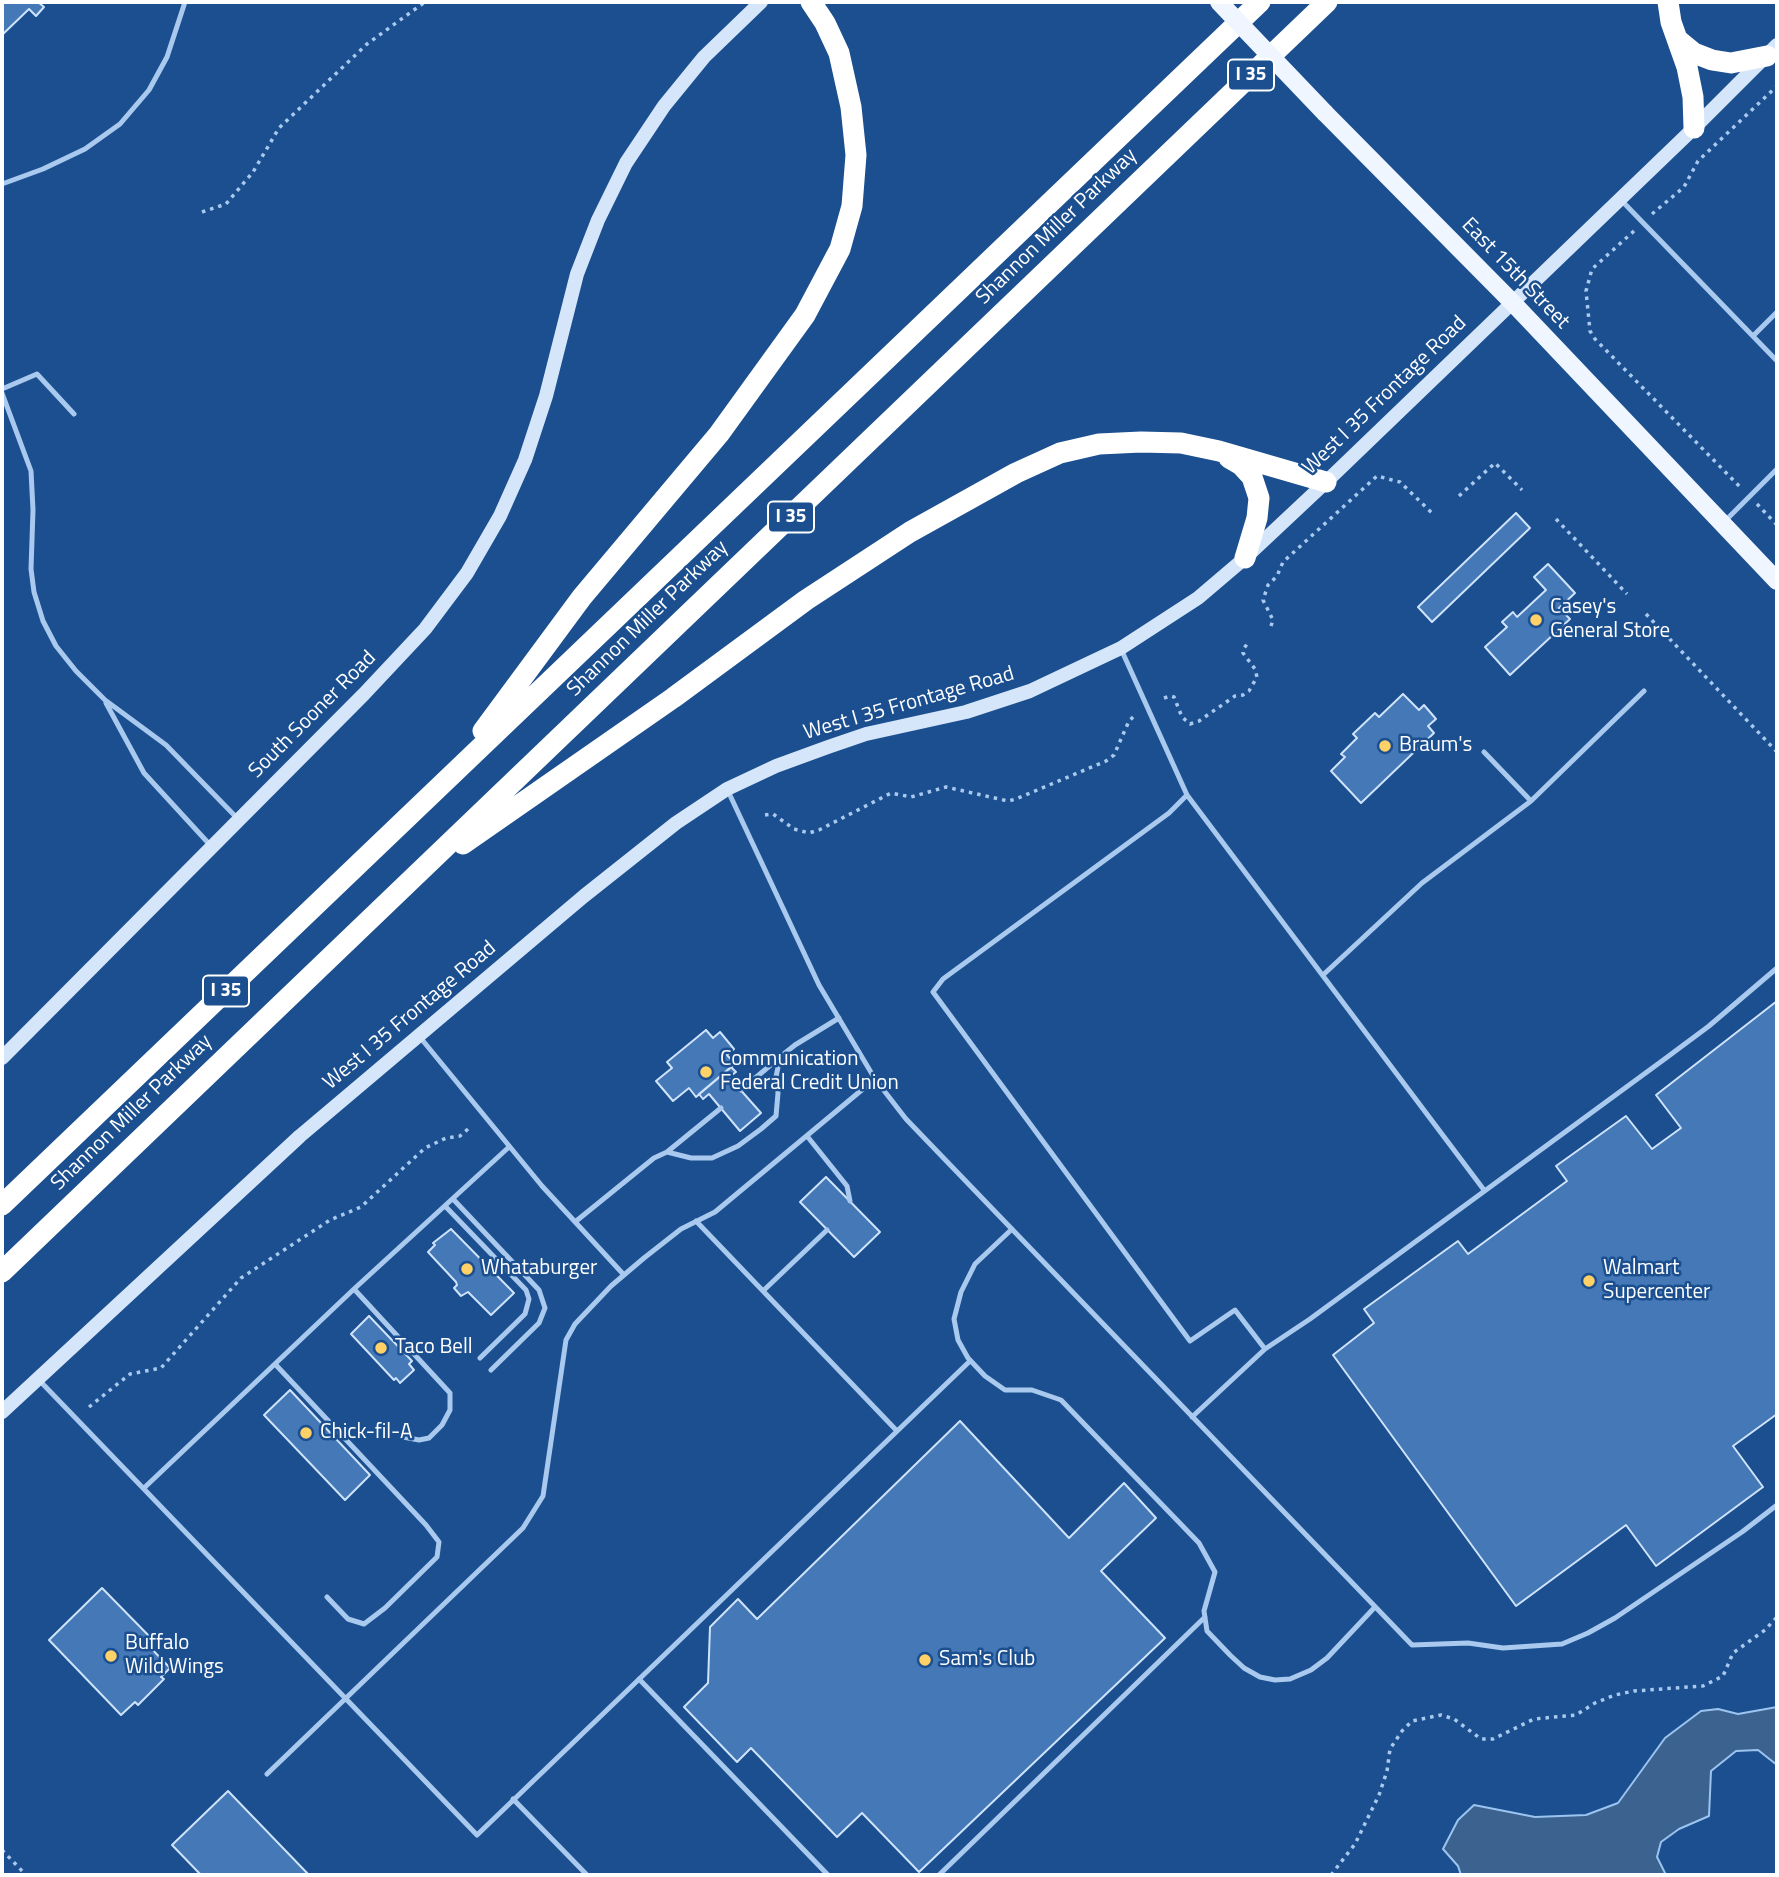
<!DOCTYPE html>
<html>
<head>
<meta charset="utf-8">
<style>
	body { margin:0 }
	#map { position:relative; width:1779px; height:1877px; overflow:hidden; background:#1b4f8f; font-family:"Titillium Web",sans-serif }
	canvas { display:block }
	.frame { position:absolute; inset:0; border:4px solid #fff; pointer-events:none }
</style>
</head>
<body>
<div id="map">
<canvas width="1779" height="1877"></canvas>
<div class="frame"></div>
</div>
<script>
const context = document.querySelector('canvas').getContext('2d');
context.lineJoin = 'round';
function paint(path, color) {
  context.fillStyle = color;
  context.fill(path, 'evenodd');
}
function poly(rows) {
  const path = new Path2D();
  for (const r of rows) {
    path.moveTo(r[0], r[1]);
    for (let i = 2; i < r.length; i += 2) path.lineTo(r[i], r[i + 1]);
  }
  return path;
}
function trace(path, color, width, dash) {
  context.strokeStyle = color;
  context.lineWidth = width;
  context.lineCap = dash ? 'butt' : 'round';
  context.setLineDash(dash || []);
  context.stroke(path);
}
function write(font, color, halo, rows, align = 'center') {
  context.font = font + ' "Titillium Web",sans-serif';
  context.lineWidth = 5;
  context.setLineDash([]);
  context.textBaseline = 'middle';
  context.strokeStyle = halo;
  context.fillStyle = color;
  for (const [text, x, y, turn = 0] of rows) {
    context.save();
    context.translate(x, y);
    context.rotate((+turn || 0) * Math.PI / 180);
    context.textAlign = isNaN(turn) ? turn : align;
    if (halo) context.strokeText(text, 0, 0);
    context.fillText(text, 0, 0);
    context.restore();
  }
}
const water = poly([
	[1777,1707,1777,1765,1758,1750,1736,1751,1711,1771,1709,1816,1679,1829,1661,1842,1657,1857,1666,1875,1461,1875,1458,1866,1443,1849,1458,1820,1474,1805,1535,1817,1586,1815,1618,1803,1665,1738,1701,1711,1718,1709,1738,1714,1777,1707]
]);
paint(water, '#3c6290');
trace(water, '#9cc4f0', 2);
const building = poly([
	[2,2,38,2,44,7,36,16,29,9,2,35,2,2],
	[1516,513,1530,528,1432,622,1418,607,1516,513],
	[1548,564,1575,593,1559,608,1570,619,1510,675,1485,647,1507,627,1502,622,1513,612,1517,617,1546,590,1534,577,1548,564],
	[1403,694,1419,710,1424,705,1436,719,1428,726,1434,733,1361,803,1331,771,1345,757,1341,754,1357,738,1353,734,1375,713,1379,717,1403,694],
	[1777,1001,1777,1414,1733,1446,1763,1487,1656,1566,1626,1525,1516,1606,1333,1355,1374,1323,1364,1309,1458,1241,1468,1254,1567,1181,1556,1166,1626,1116,1652,1149,1681,1128,1656,1095,1777,1001],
	[706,1030,713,1038,720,1032,734,1049,727,1055,735,1064,696,1097,689,1088,673,1101,656,1081,672,1068,667,1062,706,1030],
	[731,1067,736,1072,729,1077,761,1113,740,1131,709,1094,703,1099,699,1094,731,1067],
	[826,1177,880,1232,854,1257,800,1202,826,1177],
	[451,1229,514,1293,491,1315,468,1292,461,1296,454,1288,457,1285,456,1282,428,1252,435,1245,433,1243,451,1229],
	[369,1316,412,1361,409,1364,414,1370,400,1383,396,1378,394,1380,351,1334,369,1316],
	[290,1390,370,1475,345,1500,264,1415,290,1390],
	[960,1421,1069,1538,1124,1483,1156,1518,1101,1571,1165,1638,919,1872,862,1813,837,1837,751,1748,737,1762,684,1707,708,1683,710,1627,738,1599,757,1619,960,1421],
	[102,1588,151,1638,146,1643,170,1668,161,1677,164,1679,138,1705,135,1702,121,1715,49,1640,102,1588],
	[228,1791,309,1875,201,1875,172,1845,228,1791]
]);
paint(building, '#4478b7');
trace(building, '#cfe3fa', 2);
trace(poly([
	[202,212,226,204,253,172,279,128,367,44,425,2],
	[1652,214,1684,187,1698,161,1777,86],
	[1634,231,1592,269,1586,291,1590,331,1595,339,1742,489],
	[1459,496,1495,463,1522,490],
	[1757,504,1777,525],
	[1556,519,1627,594],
	[1646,614,1777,752],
	[1271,626,1273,620,1263,600,1268,585,1277,576,1283,562,1377,476,1400,482,1434,515],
	[1164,698,1171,696,1174,697,1182,717,1190,724,1199,721,1235,696,1243,695,1249,691,1257,677,1255,669,1243,653,1243,650,1247,644],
	[765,815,773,814,794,829,809,833,819,830,891,793,911,797,946,787,1008,801,1016,799,1106,761,1114,755,1129,721,1136,714],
	[89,1407,130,1374,161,1368,241,1278,330,1220,361,1207,425,1148,446,1138,460,1136,468,1129],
	[2,1850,26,1875],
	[1331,1875,1355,1844,1379,1795,1387,1771,1390,1749,1402,1731,1412,1721,1441,1715,1454,1719,1481,1739,1493,1739,1534,1719,1576,1715,1595,1703,1615,1695,1634,1691,1703,1686,1723,1676,1733,1653,1765,1630,1777,1617]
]), '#a9c9ee', 3.5, [3.5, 5]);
trace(poly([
	[2,184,43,169,85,149,120,124,149,90,167,57,185,2],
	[1621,200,1777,361],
	[1753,336,1777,312],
	[2,389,37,374,74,414],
	[2,393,31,471,33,510,31,569,34,592,43,621,56,646,76,671,105,700,166,745,238,819],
	[1725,521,1777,469],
	[1121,649,1187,795,1484,1190],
	[106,703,144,773,211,846],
	[1484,752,1531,801],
	[728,791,819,985,875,1079,906,1119,1412,1645,1468,1643,1503,1648,1562,1644,1588,1633,1615,1618,1742,1532,1777,1505],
	[1187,795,1169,813,943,979,933,992,1190,1341,1235,1310,1265,1349],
	[1323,975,1422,883,1531,801,1644,691],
	[419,1036,542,1186,624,1275],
	[741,1090,779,1058],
	[807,1136,847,1186,850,1201],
	[667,1152,721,1108],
	[453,1199,539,1290,545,1308,539,1323,491,1370],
	[445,1206,526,1290,529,1299,525,1314,480,1358],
	[696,1221,897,1431],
	[575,1222,654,1158,667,1152,691,1158,712,1158,738,1146,761,1129,776,1116,778,1093,776,1077,780,1057,795,1045,839,1018],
	[1012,1229,975,1264,961,1292,954,1319,958,1340,968,1358,985,1376,1005,1390,1032,1390,1061,1400,1199,1543,1215,1572,1204,1611,1207,1631,1230,1655,1244,1668,1260,1677,1275,1680,1290,1679,1311,1670,1327,1658,1375,1607],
	[354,1289,450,1393,450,1410,442,1425,429,1438,419,1440,403,1437],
	[763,1291,827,1230],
	[275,1364,426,1525,439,1542,437,1557,385,1608,364,1624,348,1619,327,1597],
	[39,1380,477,1835,970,1361],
	[1192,1417,1265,1349,1310,1319,1666,1058,1709,1026,1777,968],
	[144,1488,354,1289,509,1147],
	[639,1679,828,1875],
	[267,1774,523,1528,543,1496,566,1340,575,1324,611,1286,644,1258,681,1229,715,1212,875,1079],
	[513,1799,587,1875],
	[939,1875,1205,1617]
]), '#a9c9ee', 5);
trace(poly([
	[2,1058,364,694,425,629,467,573,500,516,525,460,546,396,577,274,598,220,626,163,664,106,704,57,761,2],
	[2,1412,300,1136,584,896,676,823,727,789,776,766,828,747,866,734,966,712,1030,691,1121,648,1198,598,1245,558,1326,482,1694,128,1777,45]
]), '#d6e6fa', 14);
trace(poly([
	[1325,113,1512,302,1777,581]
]), '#f0f6ff', 18);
trace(poly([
	[1668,2,1671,22,1687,67,1693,97,1694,128],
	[1677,39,1694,53,1712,60,1731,63,1767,56],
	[1229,458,1241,465,1252,477,1259,498,1257,518,1245,558],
	[483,731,582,597,719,434,805,315,840,249,852,206,856,155,851,107,839,53,825,23,811,2],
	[463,844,673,698,806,600,910,532,1016,473,1060,453,1099,444,1141,442,1181,443,1219,451,1326,482],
	[2,1205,1260,2],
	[2,1272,1327,2]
]), '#fff', 21);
trace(poly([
	[1219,2,1325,113]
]), '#f0f6ff', 18);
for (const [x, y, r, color] of [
	[1536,620,7,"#ffd166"],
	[1385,746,7,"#ffd166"],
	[706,1072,7,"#ffd166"],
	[467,1269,7,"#ffd166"],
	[1589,1281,7,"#ffd166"],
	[381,1348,7,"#ffd166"],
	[306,1433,7,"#ffd166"],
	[111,1656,7,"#ffd166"],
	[925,1660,7,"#ffd166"]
]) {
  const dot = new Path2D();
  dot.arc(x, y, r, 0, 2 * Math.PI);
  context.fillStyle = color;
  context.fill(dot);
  trace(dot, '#1b4f8f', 2.5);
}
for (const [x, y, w] of [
	[1251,75,46],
	[791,517,46],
	[226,991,46]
]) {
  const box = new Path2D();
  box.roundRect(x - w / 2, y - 15.5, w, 31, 5);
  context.fillStyle = '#1b4f8f';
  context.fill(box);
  trace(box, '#fff', 2);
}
write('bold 19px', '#fff', null, [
	["I 35",1251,75],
	["I 35",791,517],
	["I 35",226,991]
]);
write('21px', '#fff', '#1b4f8f', [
	["Shannon Miller Parkway",1057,227,-44],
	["East 15th Street",1515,274,46],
	["West I 35 Frontage Road",1385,396,-44],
	["Shannon Miller Parkway",648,619,-44],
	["West I 35 Frontage Road",909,704,-16],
	["South Sooner Road",313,715,-45],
	["West I 35 Frontage Road",410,1016,-40],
	["Shannon Miller Parkway",132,1113,-44]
]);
write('21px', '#fff', '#1b4f8f', [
	["Casey's",1550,608],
	["General Store",1550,632],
	["Braum's",1399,746],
	["Communication",720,1060],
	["Federal Credit Union",720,1084],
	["Whataburger",481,1269],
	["Walmart",1603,1269],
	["Supercenter",1603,1293],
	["Taco Bell",395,1348],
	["Chick-fil-A",320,1433],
	["Buffalo",125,1644],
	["Wild Wings",125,1668],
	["Sam's Club",939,1660]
], 'left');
</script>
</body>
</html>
